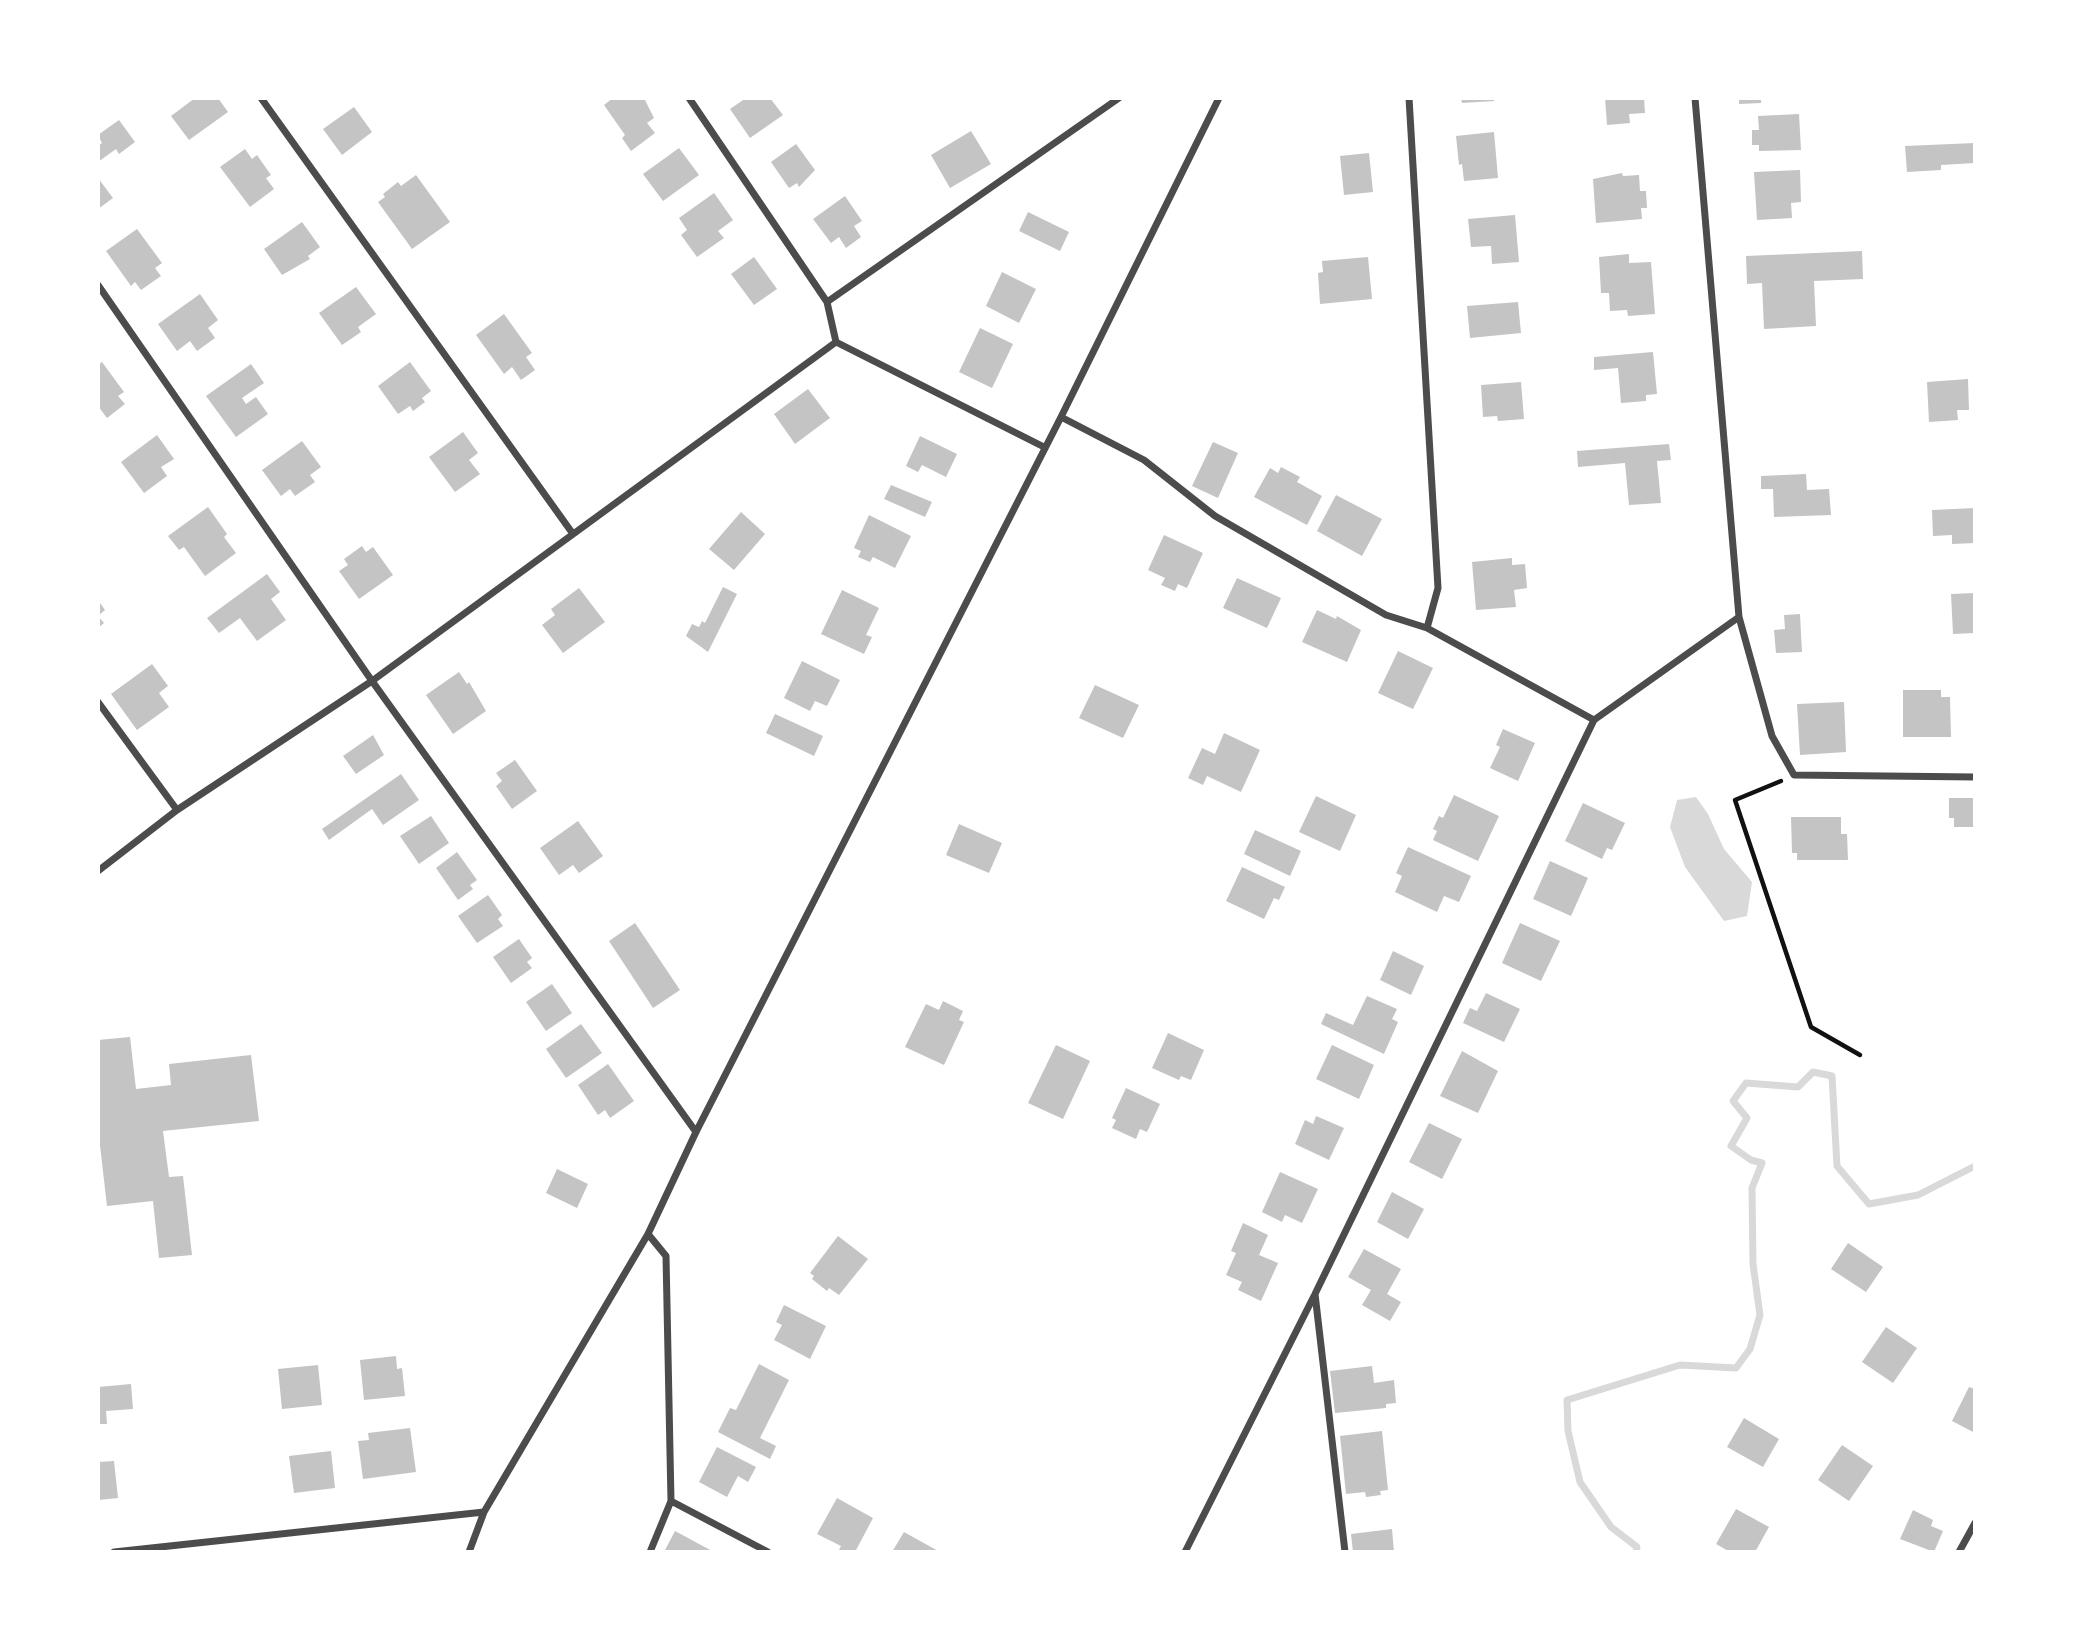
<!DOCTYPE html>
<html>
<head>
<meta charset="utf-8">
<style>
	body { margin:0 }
	#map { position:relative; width:2073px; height:1650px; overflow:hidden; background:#fff; font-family:"Noto Serif",serif }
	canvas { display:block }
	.frame { position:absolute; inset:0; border:100px solid #fff; pointer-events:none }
</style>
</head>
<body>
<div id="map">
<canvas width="2073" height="1650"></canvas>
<div class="frame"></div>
</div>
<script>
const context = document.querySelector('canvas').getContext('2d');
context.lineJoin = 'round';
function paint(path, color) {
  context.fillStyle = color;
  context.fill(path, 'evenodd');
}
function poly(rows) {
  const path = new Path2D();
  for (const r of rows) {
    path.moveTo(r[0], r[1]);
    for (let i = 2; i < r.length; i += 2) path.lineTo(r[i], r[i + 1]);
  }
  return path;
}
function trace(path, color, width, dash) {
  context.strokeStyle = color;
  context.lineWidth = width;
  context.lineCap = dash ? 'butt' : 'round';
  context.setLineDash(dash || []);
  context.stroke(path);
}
paint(poly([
	[1696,797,1708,814,1724,849,1752,882,1747,916,1724,921,1685,867,1670,827,1677,800]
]), '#d9d9d9');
trace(poly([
	[1636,1552,1637,1547,1611,1527,1580,1482,1568,1431,1567,1400,1680,1365,1736,1368,1750,1349,1760,1315,1753,1264,1752,1188,1762,1163,1751,1160,1731,1146,1747,1118,1733,1101,1746,1083,1798,1087,1813,1072,1832,1076,1837,1166,1869,1204,1918,1195,1975,1166]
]), '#d9d9d9', 7);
paint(poly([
	[195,98,218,98,228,112,189,140,171,116],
	[613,98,644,98,654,118,647,123,655,133,631,151,622,138,625,135,604,105],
	[746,98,770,98,783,115,750,138,730,109],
	[1461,98,1494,98,1494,101,1462,103],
	[1605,98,1644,98,1645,113,1629,114,1630,123,1607,125],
	[1739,98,1761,98,1761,103,1739,104],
	[354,107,372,132,342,155,323,129],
	[1799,114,1801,150,1759,151,1759,145,1752,145,1752,130,1759,130,1758,116],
	[119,120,135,142,119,154,116,149,98,162,98,146,102,143,98,135],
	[971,131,991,164,950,188,931,155],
	[1494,132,1498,178,1464,181,1462,164,1459,165,1456,136],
	[1975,143,1975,163,1941,165,1941,170,1907,172,1905,146],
	[796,144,815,170,799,187,797,183,789,188,771,162],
	[679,148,699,175,663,201,643,174],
	[245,149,252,159,257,155,271,175,266,178,274,189,250,207,220,167],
	[1369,153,1373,192,1344,195,1340,156],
	[1800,170,1801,202,1791,203,1792,218,1757,220,1754,172],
	[1622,173,1623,176,1639,175,1640,191,1646,191,1647,208,1641,208,1642,219,1596,223,1593,179],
	[416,175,450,222,412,249,378,202,385,197,383,194,398,182,401,186],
	[98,178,113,198,98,209],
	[714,193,733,220,718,231,724,238,697,257,681,235,687,230,679,218],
	[845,196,862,221,854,226,861,237,846,248,839,237,831,243,813,219],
	[1028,212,1069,232,1060,251,1019,231],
	[1515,215,1519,262,1492,264,1491,246,1471,247,1468,219],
	[302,222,320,247,308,256,310,259,282,275,264,249],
	[137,229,162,263,155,268,161,276,141,290,135,282,131,286,106,251],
	[1862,251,1863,279,1814,281,1816,326,1764,329,1762,283,1747,284,1746,256],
	[1629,254,1629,263,1651,262,1655,314,1628,316,1627,310,1610,311,1609,293,1601,293,1599,257],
	[754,257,777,289,754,305,731,274],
	[1368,257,1372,299,1320,304,1318,273,1323,272,1322,261],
	[1002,272,1036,289,1019,323,986,306],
	[356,287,376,314,358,327,361,332,342,345,319,313],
	[200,294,218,320,208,328,215,338,197,351,190,341,177,351,158,324],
	[1518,302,1521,333,1470,338,1467,306],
	[504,314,532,353,526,357,535,370,521,380,512,367,504,374,476,335],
	[980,328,1013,344,992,388,959,372],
	[1653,352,1657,394,1646,395,1646,401,1621,403,1618,368,1594,370,1594,357],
	[102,362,124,392,118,396,125,404,107,418,98,406,98,365],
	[410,362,431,391,422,398,425,402,413,411,410,406,398,414,378,386],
	[251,364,264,383,242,398,246,404,256,397,268,414,236,437,206,396],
	[1968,379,1969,410,1957,410,1958,420,1929,422,1927,382],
	[1521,382,1524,419,1498,421,1497,416,1483,417,1481,385],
	[808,389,830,418,795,444,774,414],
	[463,432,478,453,469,460,480,474,455,492,429,457],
	[157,435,174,459,161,467,167,476,144,493,121,462],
	[920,436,957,454,946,477,922,465,918,472,906,466],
	[302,441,321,467,310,475,315,482,295,496,290,489,281,496,262,470],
	[1213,442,1238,453,1218,498,1192,486],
	[1669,444,1671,460,1657,461,1661,503,1629,505,1625,463,1578,467,1577,451],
	[1281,467,1300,477,1297,482,1322,496,1307,525,1254,497,1270,468,1278,473],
	[1806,474,1807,490,1829,489,1831,515,1774,517,1773,489,1761,489,1761,476],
	[891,485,932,502,925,517,884,499],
	[1336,495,1382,519,1362,556,1317,531],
	[208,507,227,534,224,537,236,553,205,576,184,547,179,550,168,536],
	[1975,508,1975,543,1952,544,1952,535,1933,536,1932,510],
	[741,512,765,534,734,570,709,549],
	[869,515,911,536,895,568,873,557,870,562,858,557,861,551,854,548],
	[1164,535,1203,553,1187,588,1178,584,1175,591,1161,585,1165,578,1148,570],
	[362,546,366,552,373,547,393,575,359,599,339,571,348,565,344,559],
	[1512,558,1512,565,1525,564,1527,588,1514,590,1516,607,1476,610,1472,562],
	[267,574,280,592,271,599,286,620,257,641,240,618,219,633,207,618],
	[1237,578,1281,598,1267,628,1223,608],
	[723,587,737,594,708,652,686,636,692,624,699,627,702,621,705,623],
	[579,588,605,622,563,653,542,625,555,615,551,609],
	[842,590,879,608,866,635,872,637,864,654,821,634],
	[1975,593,1975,633,1953,634,1951,594],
	[98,600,105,610,98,616,104,623,98,628],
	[1317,610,1336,619,1337,616,1361,630,1347,662,1302,642],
	[1800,614,1802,652,1776,653,1774,630,1785,629,1784,615],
	[1398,651,1433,668,1413,709,1378,693],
	[802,661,840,680,827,706,815,701,810,711,784,698],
	[152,664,168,686,159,693,169,707,137,730,111,694],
	[459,672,467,684,469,682,486,711,453,734,426,695],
	[1095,685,1139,705,1123,738,1079,718],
	[1903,690,1941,690,1941,697,1950,697,1951,737,1903,737],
	[1844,702,1846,752,1800,755,1797,704],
	[775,714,823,736,814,756,766,733],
	[1503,729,1535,743,1518,781,1490,768,1500,747,1496,745],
	[1224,733,1260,750,1241,792,1207,776,1203,785,1188,778,1202,748,1215,754],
	[373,735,384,755,356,774,343,756],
	[515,760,537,791,512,809,496,786,502,781,496,773],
	[401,774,419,800,383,825,372,809,329,840,322,829],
	[1454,795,1499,816,1478,861,1433,840,1437,831,1433,829,1439,816,1443,818],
	[1316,796,1356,815,1340,851,1299,832],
	[1949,798,1975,798,1975,827,1954,827,1954,818,1949,818],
	[1583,803,1625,823,1612,850,1607,848,1602,859,1565,841],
	[431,816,449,843,419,864,400,836],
	[1791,817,1841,817,1841,834,1847,834,1848,860,1797,860,1797,853,1792,853],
	[578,821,603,856,579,873,573,865,559,875,540,848],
	[959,824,1002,843,989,873,946,855],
	[1255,830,1301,851,1290,876,1244,854],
	[1408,847,1471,876,1459,902,1444,896,1437,912,1395,892,1402,876,1396,873],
	[457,852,477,880,470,885,473,889,458,900,436,868],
	[1550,861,1588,878,1571,916,1533,899],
	[1242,867,1285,887,1279,900,1274,898,1264,919,1226,901],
	[488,895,502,915,498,919,503,926,477,943,458,916],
	[635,923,680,990,653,1008,609,941],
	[1520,923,1560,941,1541,981,1502,963],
	[519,939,532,958,527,962,532,968,511,983,493,957],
	[1393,951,1424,966,1411,995,1380,980],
	[552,984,572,1013,546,1031,526,1002],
	[1486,993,1520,1009,1504,1042,1463,1023,1470,1008,1477,1011],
	[1367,996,1397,1009,1392,1019,1398,1022,1384,1054,1321,1024,1326,1013,1353,1025],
	[943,1001,963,1011,959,1020,964,1022,944,1065,905,1047,926,1004,939,1010],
	[581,1024,602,1053,566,1078,546,1049],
	[1168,1033,1204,1050,1191,1080,1181,1076,1179,1080,1152,1068],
	[130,1037,136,1089,171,1085,169,1064,251,1055,259,1121,163,1131,169,1177,183,1176,192,1255,159,1258,153,1201,107,1206,98,1128,98,1040],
	[1056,1045,1090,1061,1063,1119,1028,1103],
	[1332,1045,1374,1065,1359,1099,1316,1079],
	[1462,1051,1498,1071,1478,1113,1440,1096],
	[608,1064,634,1101,610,1118,605,1110,598,1115,578,1085],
	[1126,1088,1160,1104,1147,1132,1140,1129,1136,1139,1112,1128,1116,1120,1112,1118],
	[1316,1116,1344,1128,1329,1160,1295,1144,1305,1120,1313,1124],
	[1429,1123,1462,1139,1442,1179,1409,1162],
	[557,1169,588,1184,577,1208,546,1193],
	[1280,1172,1318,1189,1302,1223,1285,1215,1282,1222,1262,1212],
	[1392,1192,1424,1209,1408,1239,1377,1222],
	[1243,1223,1268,1235,1259,1255,1278,1263,1261,1301,1238,1290,1242,1282,1226,1275,1236,1253,1231,1251],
	[838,1236,868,1259,839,1295,829,1288,827,1291,812,1279,814,1276,810,1273],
	[1848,1243,1883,1267,1866,1292,1831,1269],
	[1364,1249,1401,1269,1387,1294,1401,1302,1390,1321,1362,1305,1371,1290,1348,1277],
	[784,1305,826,1326,810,1359,774,1340,782,1325,776,1322],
	[1886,1327,1917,1348,1893,1383,1862,1362],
	[396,1356,397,1369,402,1368,405,1396,364,1400,360,1360],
	[759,1364,789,1380,760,1438,776,1446,770,1459,718,1432,730,1408,736,1410],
	[318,1365,322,1405,282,1409,278,1369],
	[1372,1366,1374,1383,1394,1380,1396,1403,1386,1404,1386,1408,1335,1413,1330,1371],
	[131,1384,133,1409,106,1411,107,1424,98,1424,98,1387],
	[1969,1387,1975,1389,1975,1433,1952,1421],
	[1744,1418,1779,1439,1763,1467,1727,1447],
	[410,1428,416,1472,363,1479,358,1441,369,1440,368,1433],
	[1382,1431,1388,1490,1380,1491,1381,1495,1366,1497,1365,1492,1346,1494,1340,1436],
	[1842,1445,1873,1466,1849,1501,1818,1480],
	[717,1447,756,1467,748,1482,738,1476,727,1497,699,1482],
	[331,1451,335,1488,294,1493,289,1456],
	[114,1461,118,1498,98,1500,98,1462],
	[837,1498,873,1518,855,1552,838,1552,841,1546,817,1534],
	[1736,1509,1769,1527,1755,1552,1730,1552,1716,1544],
	[1913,1510,1933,1520,1931,1526,1943,1531,1934,1552,1900,1539],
	[1392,1529,1394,1552,1353,1552,1351,1534],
	[675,1531,714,1552,664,1552],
	[904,1532,940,1552,892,1552]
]), '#c4c4c4');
trace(poly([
	[1781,781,1735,800,1811,1027,1860,1055]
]), '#111', 4.5);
trace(poly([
	[261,98,573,534],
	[689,98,827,302,836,342,1044,447],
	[1409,98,1438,588,1427,628],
	[1695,98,1739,617,1772,736,1794,775,1975,777],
	[98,285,372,681,696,1132],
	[827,302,1119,98],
	[1061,417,1144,460,1215,516,1386,615,1427,628,1594,720],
	[98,702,177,810],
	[98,871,177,810,372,681,836,342],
	[648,1234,666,1256,671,1501,768,1552],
	[114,1552,484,1512],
	[469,1552,484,1512,648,1234,696,1132,1061,417,1219,98],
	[650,1552,671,1501],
	[1185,1552,1314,1296],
	[1345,1552,1315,1294,1594,720,1739,617],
	[1959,1552,1975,1523]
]), '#4c4c4c', 7);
</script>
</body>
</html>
